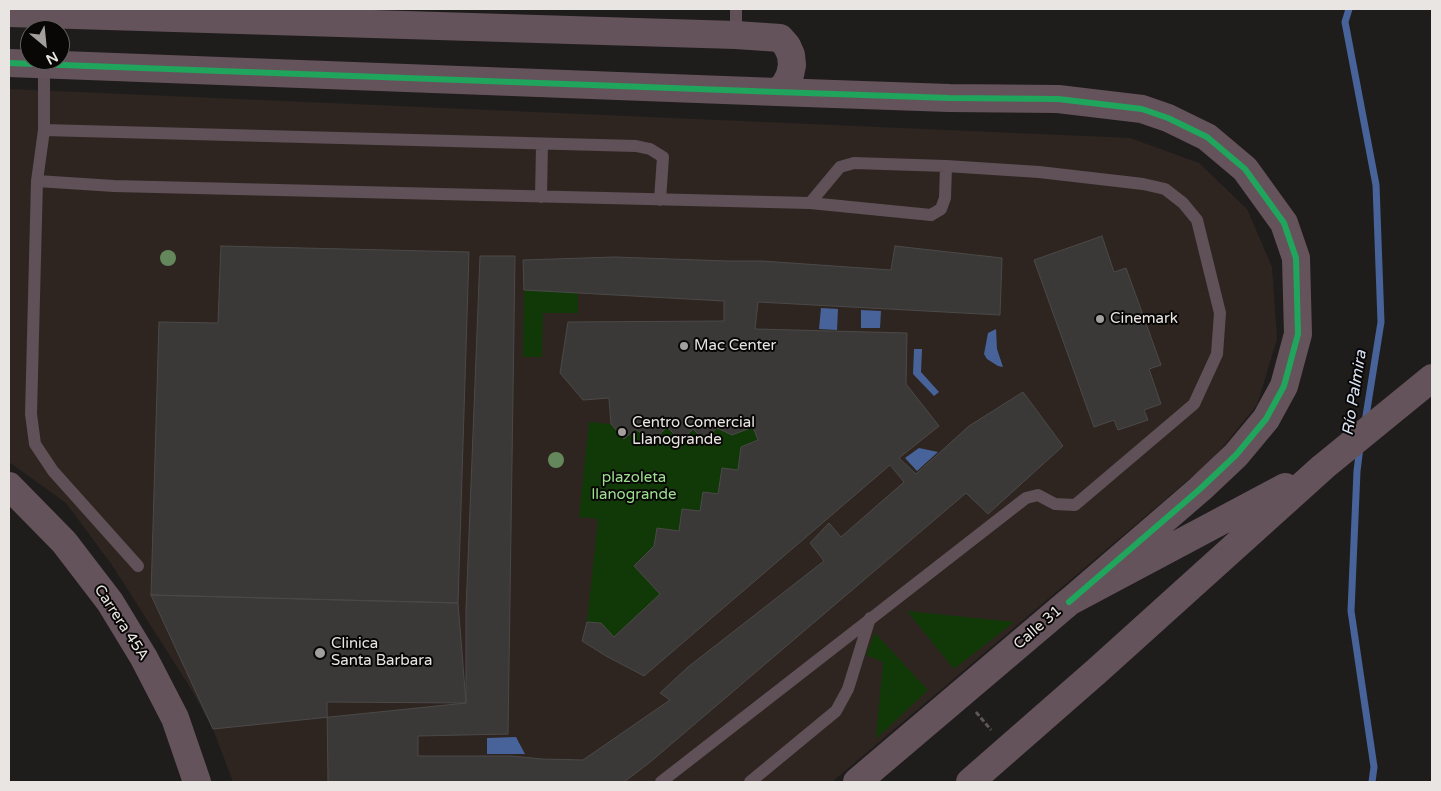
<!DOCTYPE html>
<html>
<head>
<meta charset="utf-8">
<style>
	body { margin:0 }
	#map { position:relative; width:1441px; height:791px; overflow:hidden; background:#1f1d1b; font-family:"Varela Round",sans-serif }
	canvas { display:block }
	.frame { position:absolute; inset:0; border:10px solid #e8e5e3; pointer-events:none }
	.north { position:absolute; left:20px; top:20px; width:50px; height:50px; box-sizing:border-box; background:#090706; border:1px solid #62605e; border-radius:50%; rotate:152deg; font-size:14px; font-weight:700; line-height:20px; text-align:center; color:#e8e5e3 }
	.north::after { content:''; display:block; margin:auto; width:18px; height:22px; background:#a29f9d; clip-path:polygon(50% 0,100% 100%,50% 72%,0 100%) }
</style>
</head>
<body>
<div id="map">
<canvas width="1441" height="791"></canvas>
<div class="frame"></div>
<div class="north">N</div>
</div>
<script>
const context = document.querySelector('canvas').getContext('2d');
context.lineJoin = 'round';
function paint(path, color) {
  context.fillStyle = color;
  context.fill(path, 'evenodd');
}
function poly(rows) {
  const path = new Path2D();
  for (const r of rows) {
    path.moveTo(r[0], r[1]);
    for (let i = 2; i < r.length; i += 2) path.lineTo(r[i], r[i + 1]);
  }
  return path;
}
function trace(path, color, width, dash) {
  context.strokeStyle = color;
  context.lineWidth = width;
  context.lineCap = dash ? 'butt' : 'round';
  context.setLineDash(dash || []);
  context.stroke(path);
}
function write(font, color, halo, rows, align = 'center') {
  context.font = font + ' "Varela Round",sans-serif';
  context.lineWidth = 4;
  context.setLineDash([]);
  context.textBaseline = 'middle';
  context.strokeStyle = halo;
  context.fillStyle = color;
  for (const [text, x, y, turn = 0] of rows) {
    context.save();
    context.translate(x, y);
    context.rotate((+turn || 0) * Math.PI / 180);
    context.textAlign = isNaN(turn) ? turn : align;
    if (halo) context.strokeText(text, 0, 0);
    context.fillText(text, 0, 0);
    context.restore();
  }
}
paint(poly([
	[9,89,1130,138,1199,163,1247,209,1272,267,1277,339,1257,405,1213,459,832,782,233,782,213,729,190,687,112,565,66,503,9,462]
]), '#2e2521');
paint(poly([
	[524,290,578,291,578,313,543,313,542,357,523,357],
	[589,422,611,424,624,439,635,429,653,440,667,427,681,441,693,429,704,440,717,428,732,435,753,427,758,440,742,447,738,470,722,468,718,494,700,511,682,509,679,531,657,529,654,546,634,566,660,594,614,637,601,623,587,622,598,519,579,517],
	[907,611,1014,622,954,669],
	[875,633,928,690,876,739,883,662,866,655]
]), '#113908');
paint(poly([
	[821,308,838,309,837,330,819,329],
	[861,310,881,311,880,328,861,328],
	[996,329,997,349,1003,367,998,366,987,359,984,354,988,333],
	[914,349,922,349,921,372,939,392,934,396,913,374],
	[919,448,938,452,917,471,905,458],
	[516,737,525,754,487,754,487,738]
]), '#476399');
trace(poly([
	[1349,9,1345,22,1376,185,1381,322,1365,422],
	[1360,447,1357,471,1351,611,1374,767,1372,782]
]), '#476399', 7);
const building = poly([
	[1102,236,1114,272,1126,268,1161,365,1149,369,1161,404,1144,410,1148,420,1118,430,1114,420,1094,427,1034,260,1102,236],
	[221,246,469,252,458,603,151,595,159,322,218,323,221,246],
	[895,246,1002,258,1000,315,758,302,755,329,907,333,906,384,939,426,899,458,916,474,969,426,1023,392,1063,446,988,514,966,493,649,763,624,782,328,782,327,702,466,703,466,611,480,256,515,256,508,734,418,736,418,756,511,756,542,759,583,760,670,700,660,693,688,667,824,561,810,543,829,523,841,537,904,482,890,465,644,676,606,656,582,641,587,622,601,623,614,637,660,594,634,566,654,546,657,528,679,531,682,509,700,511,703,492,718,494,722,468,738,470,741,447,758,440,753,427,732,435,717,428,704,440,693,429,681,441,667,427,653,441,635,429,624,439,611,424,609,398,583,400,560,373,568,322,724,321,724,301,524,290,523,260,615,257,727,261,762,261,891,270,895,246],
	[151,595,458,603,466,703,213,729,151,595]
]);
paint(building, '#3b3938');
trace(building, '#4b4948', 1);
trace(poly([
	[976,712,991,730]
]), '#5f5659', 3, [5, 2.5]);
trace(poly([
	[736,9,736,35],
	[44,64,44,130,37,181,114,186,810,203,931,215,941,209,945,198,946,166,854,163,840,167,810,203],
	[44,130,636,146,650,149,663,157,660,200],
	[37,181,31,414,35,444,53,471,138,566],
	[541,197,542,144],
	[661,782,1026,498,1038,495,1055,504,1075,505,1194,404,1217,354,1220,313,1197,220,1183,203,1165,189,1143,184,1039,172,946,166],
	[750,782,836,711,848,689,870,618]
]), '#5f5157', 12);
trace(poly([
	[9,13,736,35,780,38,787,46,791,55,792,65,790,75,785,85,777,92],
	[9,63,777,92,949,98,1058,99,1142,109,1168,118,1207,137,1245,169,1284,223,1296,258,1298,334,1284,386,1266,419,1236,455,1200,489,1069,602],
	[9,486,64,542,110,602,144,658,175,718,197,782],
	[857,782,1069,602,1285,487],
	[970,782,1098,670,1323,467,1432,378]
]), '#65535c', 28);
trace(poly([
	[9,63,777,92,949,98,1058,99,1142,109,1168,118,1207,137,1245,169,1284,223,1296,258,1298,334,1284,386,1266,419,1236,455,1200,489,1069,602]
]), '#20a55d', 6);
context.fillStyle = '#64885b';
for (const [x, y] of [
	[168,258],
	[556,460]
]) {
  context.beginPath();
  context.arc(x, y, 8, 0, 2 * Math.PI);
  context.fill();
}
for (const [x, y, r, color] of [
	[1100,319,5,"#a29f9d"],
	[684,346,5,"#a29f9d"],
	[622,432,5,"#a29f9d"],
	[320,653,6,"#a29f9d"]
]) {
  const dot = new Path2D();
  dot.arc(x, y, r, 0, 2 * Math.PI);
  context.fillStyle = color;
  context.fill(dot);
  trace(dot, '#090706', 2);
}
write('15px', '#e8e5e3', '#090706', [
	["Cinemark",1110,319],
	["Mac Center",694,346],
	["Centro Comercial",632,423],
	["Llanogrande",632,440],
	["Clinica",331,644],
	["Santa Barbara",331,661]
], 'left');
write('15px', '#9ce08f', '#090706', [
	["plazoleta",634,478],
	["llanogrande",634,495]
]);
write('15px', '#e8e5e3', '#090706', [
	["Carrera 45A",121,623,57],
	["Calle 31",1038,628,-41]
]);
write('italic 16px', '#dae4f5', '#090706', [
	["Río Palmira",1355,393,-81]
]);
</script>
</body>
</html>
